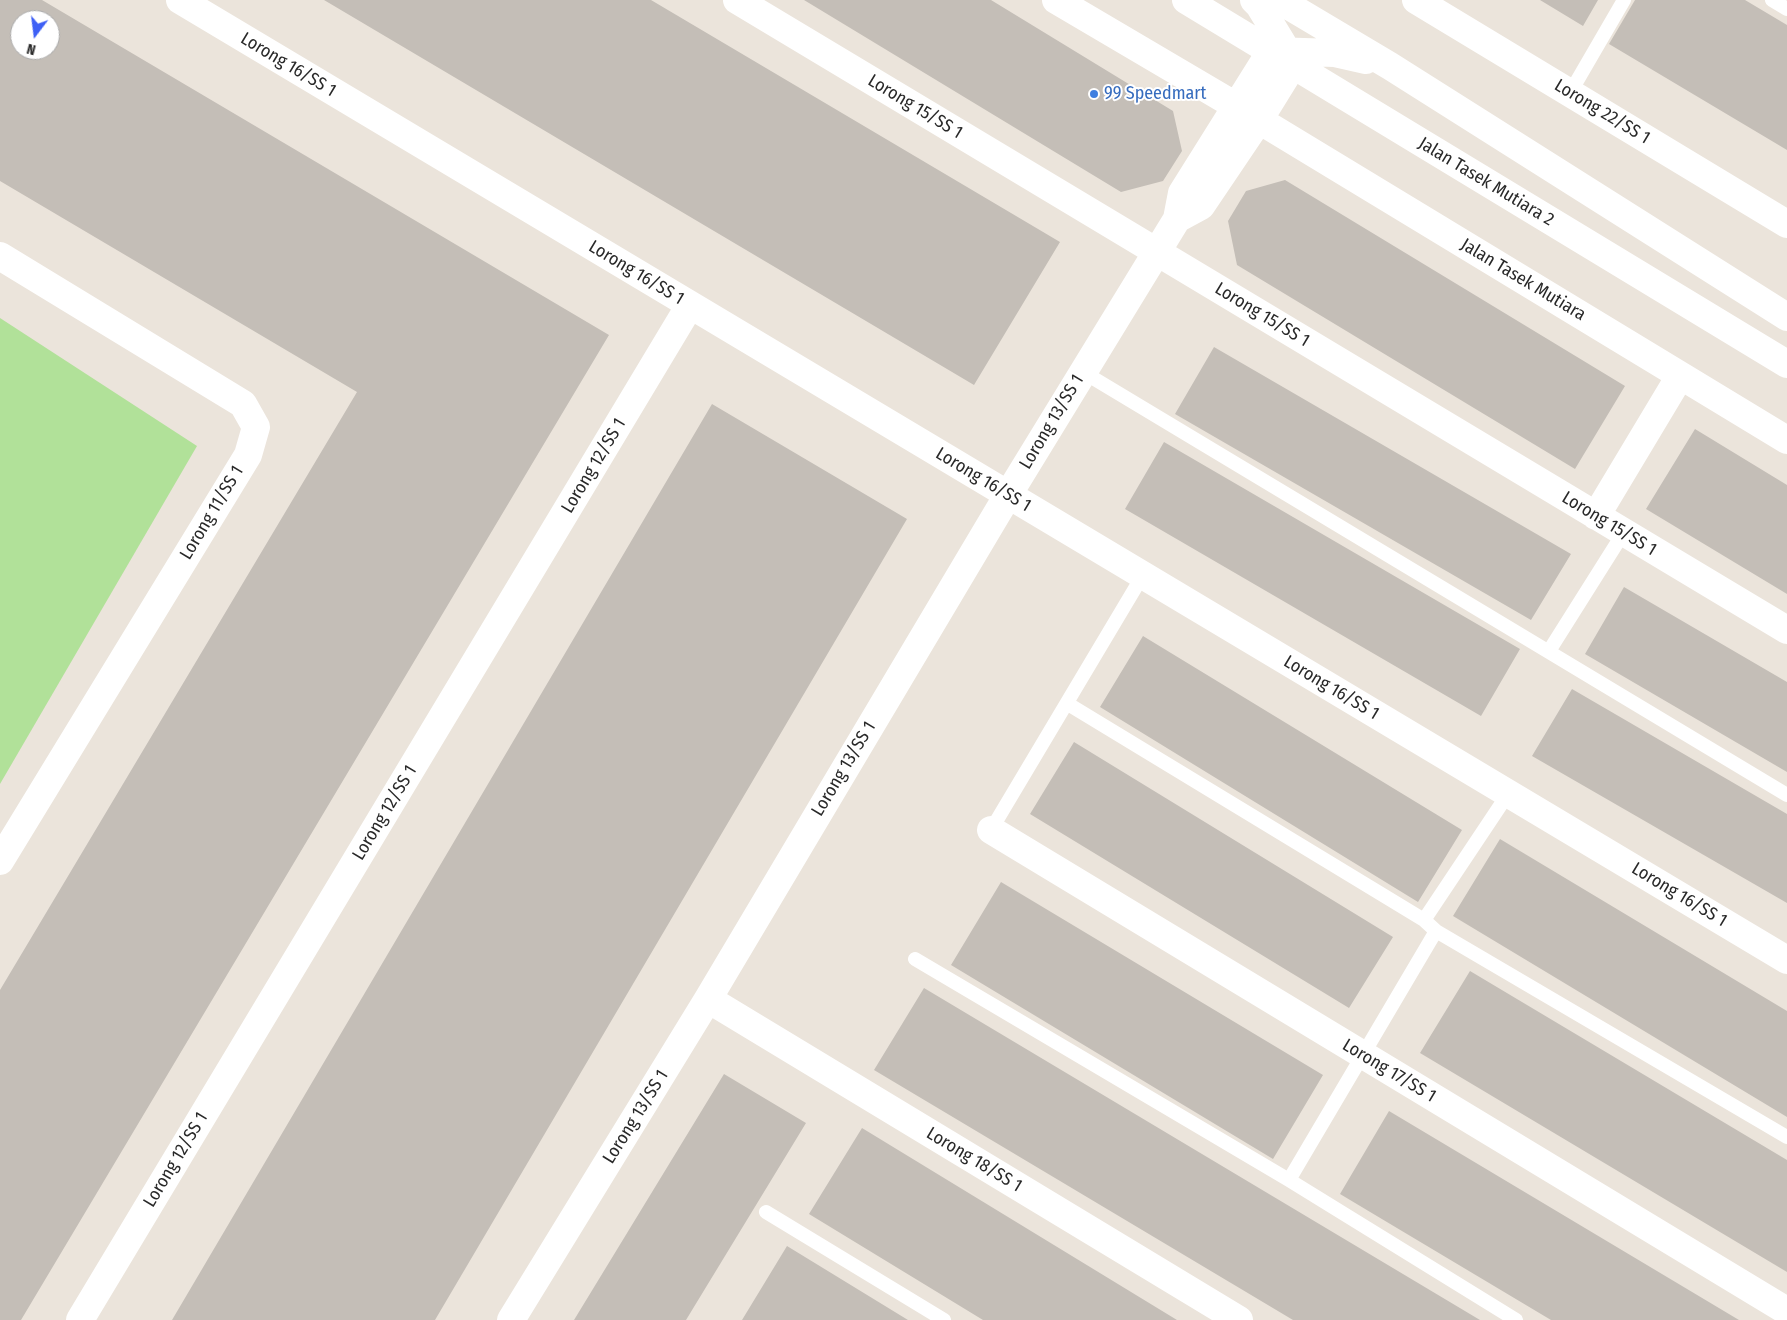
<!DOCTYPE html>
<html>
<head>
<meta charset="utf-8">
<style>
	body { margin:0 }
	#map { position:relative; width:1787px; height:1320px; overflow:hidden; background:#ebe4db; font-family:"Fira Sans Condensed",sans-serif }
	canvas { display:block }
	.north { position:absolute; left:10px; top:10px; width:50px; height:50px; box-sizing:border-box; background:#fff; border:1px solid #a9a9a9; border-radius:50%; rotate:195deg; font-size:14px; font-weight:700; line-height:20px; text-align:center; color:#292929 }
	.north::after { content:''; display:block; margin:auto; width:18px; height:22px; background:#3e60f5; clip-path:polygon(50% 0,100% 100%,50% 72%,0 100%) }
</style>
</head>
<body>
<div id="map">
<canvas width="1787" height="1320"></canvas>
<div class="north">N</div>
</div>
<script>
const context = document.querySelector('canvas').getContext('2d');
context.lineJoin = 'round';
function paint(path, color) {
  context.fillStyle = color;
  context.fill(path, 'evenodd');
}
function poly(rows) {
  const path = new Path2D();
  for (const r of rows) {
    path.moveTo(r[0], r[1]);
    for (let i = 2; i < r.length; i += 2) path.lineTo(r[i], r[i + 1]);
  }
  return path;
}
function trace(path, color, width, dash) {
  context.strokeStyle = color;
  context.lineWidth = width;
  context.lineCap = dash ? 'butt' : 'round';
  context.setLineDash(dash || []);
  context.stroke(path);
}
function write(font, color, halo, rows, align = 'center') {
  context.font = font + ' "Fira Sans Condensed",sans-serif';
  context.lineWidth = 4;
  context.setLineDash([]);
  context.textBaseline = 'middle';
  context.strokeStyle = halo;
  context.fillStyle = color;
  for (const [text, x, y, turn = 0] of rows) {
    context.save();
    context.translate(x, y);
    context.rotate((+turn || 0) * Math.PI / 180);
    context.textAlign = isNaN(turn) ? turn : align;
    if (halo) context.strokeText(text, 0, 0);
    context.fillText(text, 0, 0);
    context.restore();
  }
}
paint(poly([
	[0,318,197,446,0,784]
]), '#b1e199');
paint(poly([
	[0,0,42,0,609,335,21,1320,0,1320,0,990,357,392,0,181],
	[20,20,50,20,50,50,20,50],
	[324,0,651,0,1060,242,974,385],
	[804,0,991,0,1173,111,1182,151,1163,181,1121,192],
	[1540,0,1598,0,1583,26],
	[1635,0,1745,0,1787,25,1787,150,1609,44],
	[1285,180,1625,386,1575,469,1237,265,1228,221,1246,191],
	[1214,347,1571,554,1531,620,1175,414],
	[712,404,907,519,435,1320,172,1320],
	[1695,429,1787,485,1787,594,1646,509],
	[1164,442,1520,649,1481,716,1125,509],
	[1624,587,1787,682,1787,772,1585,654],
	[1143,636,1462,830,1418,902,1100,707],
	[1572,689,1787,814,1787,903,1532,756],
	[1074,742,1393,937,1349,1008,1030,814],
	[1500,839,1787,1011,1787,1117,1453,916],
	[1001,882,1323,1075,1273,1159,951,965],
	[1470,971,1787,1160,1787,1272,1420,1053],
	[924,988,1480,1320,1293,1320,874,1070],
	[724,1074,806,1123,686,1320,574,1320],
	[1389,1111,1739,1320,1551,1320,1340,1194],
	[862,1128,1177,1320,983,1320,809,1214],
	[787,1246,908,1320,742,1320]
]), '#c4beb7');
trace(poly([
	[1772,0,1787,9],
	[1570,93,1624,0],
	[1083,372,1787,795],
	[1549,651,1624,532],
	[1068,704,1424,920,1436,931,1787,1137],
	[991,830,1143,575],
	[1424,920,1508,794],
	[915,959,1289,1180,1516,1320],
	[1289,1180,1436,931],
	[766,1212,944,1320]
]), '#fff', 14);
trace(poly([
	[180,0,1787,960],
	[737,0,1787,630],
	[1056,0,1236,106],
	[1416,0,1787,224],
	[1259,120,1787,440],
	[1177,219,1201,206,1259,120,1293,65],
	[0,256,243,404,256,427,248,455,0,861],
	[1596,516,1680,376],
	[991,830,1787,1311],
	[708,999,1239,1320],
	[80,1320,690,305],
	[511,1320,708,999,1008,495,1177,219,1182,193,1271,51]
]), '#fff', 28);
trace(poly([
	[1186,0,1787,364],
	[1254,0,1259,5,1287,51,1292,63],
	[1279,0,1390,66,1787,317],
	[1272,51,1335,53,1366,60]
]), '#fff', 28);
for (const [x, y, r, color] of [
	[1094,94,5,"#3f7fe0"]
]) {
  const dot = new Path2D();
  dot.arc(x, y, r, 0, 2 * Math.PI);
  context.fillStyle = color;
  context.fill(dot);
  trace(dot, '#fff', 2);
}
write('18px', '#292929', '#fff', [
	["Lorong 16/SS 1",288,65,31],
	["Lorong 15/SS 1",915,107,31],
	["Lorong 22/SS 1",1602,112,31],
	["Jalan Tasek Mutiara 2",1486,182,31],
	["Lorong 16/SS 1",636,273,31],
	["Jalan Tasek Mutiara",1523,280,31],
	["Lorong 15/SS 1",1262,315,31],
	["Lorong 13/SS 1",1052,422,-59],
	["Lorong 12/SS 1",594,466,-59],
	["Lorong 16/SS 1",983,480,31],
	["Lorong 11/SS 1",212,513,-59],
	["Lorong 15/SS 1",1609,524,31],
	["Lorong 16/SS 1",1331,688,31],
	["Lorong 13/SS 1",844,769,-59],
	["Lorong 12/SS 1",385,813,-59],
	["Lorong 16/SS 1",1679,895,31],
	["Lorong 17/SS 1",1389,1071,31],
	["Lorong 13/SS 1",636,1117,-58],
	["Lorong 12/SS 1",176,1160,-59],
	["Lorong 18/SS 1",974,1160,31]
]);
write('18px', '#366cbe', '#fff', [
	["99 Speedmart",1104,94]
], 'left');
</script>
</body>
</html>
